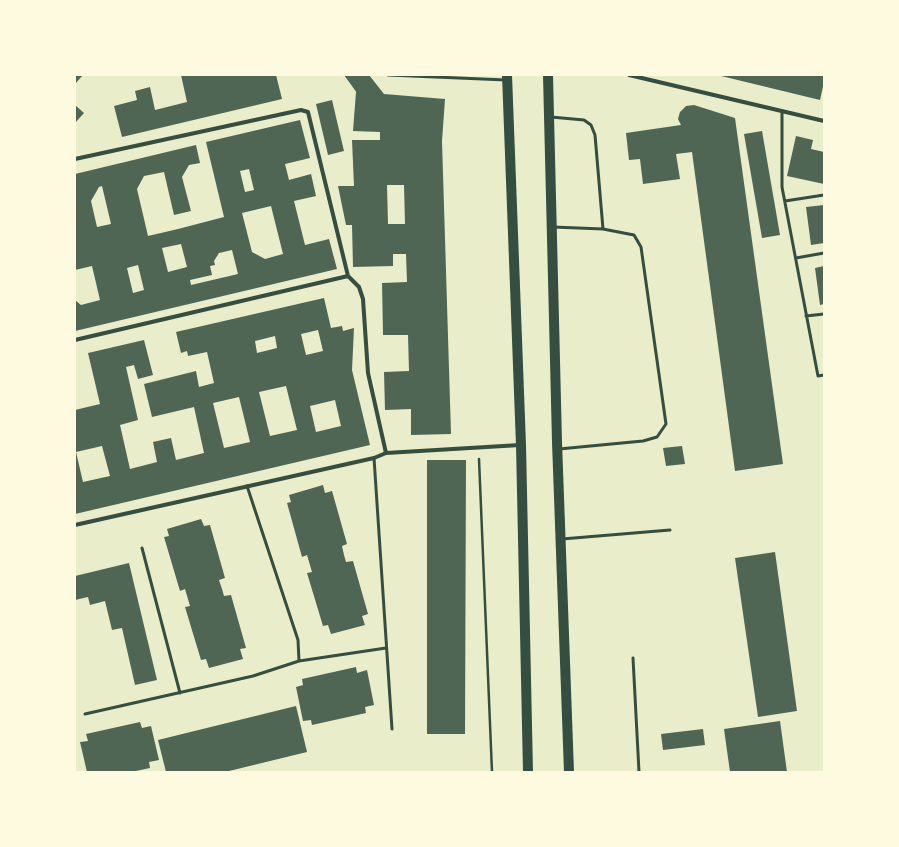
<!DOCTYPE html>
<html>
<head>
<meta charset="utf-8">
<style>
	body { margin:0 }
	#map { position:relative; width:899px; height:847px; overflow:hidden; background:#e9edc9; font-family:Montserrat,sans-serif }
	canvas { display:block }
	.frame { position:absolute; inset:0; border:76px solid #fefae0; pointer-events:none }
</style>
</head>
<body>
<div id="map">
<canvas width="899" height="847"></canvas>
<div class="frame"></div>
</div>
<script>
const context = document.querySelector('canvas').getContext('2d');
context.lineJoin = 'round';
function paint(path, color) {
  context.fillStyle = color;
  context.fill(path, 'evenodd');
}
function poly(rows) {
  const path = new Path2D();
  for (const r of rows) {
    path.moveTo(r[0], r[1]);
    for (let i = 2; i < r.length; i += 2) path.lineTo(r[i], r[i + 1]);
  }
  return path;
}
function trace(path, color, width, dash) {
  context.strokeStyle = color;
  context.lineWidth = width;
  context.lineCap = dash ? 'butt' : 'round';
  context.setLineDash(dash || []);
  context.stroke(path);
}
paint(poly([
	[75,75,83,75,75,84],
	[181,75,276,75,282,99,122,137,114,106,137,100,135,91,150,87,155,110,187,102],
	[344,75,369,75,384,94,445,99,442,141,451,434,411,435,411,409,385,410,384,372,409,371,408,335,383,335,382,283,407,282,406,254,393,254,393,266,353,267,352,225,346,225,338,186,354,186,352,140,380,140,380,132,353,131,356,92,357,93],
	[387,185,404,185,405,224,388,224],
	[717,75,824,75,824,82,820,100],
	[332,100,344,151,328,155,316,104],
	[75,105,84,113,75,123],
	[694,105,735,118,783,464,735,471,692,152,676,154,680,179,643,184,640,159,629,160,626,133,681,125,678,119,680,112,686,106],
	[300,120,310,158,285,164,289,180,311,174,316,196,294,201,305,245,329,239,337,269,75,331,75,300,81,305,100,300,92,266,75,270,75,174,196,145,200,163,189,165,182,177,191,211,174,215,164,172,144,176,137,189,148,236,178,229,224,217,206,142],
	[249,169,254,190,245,192,240,171],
	[102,186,111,224,97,227,91,201,99,187],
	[271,206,283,254,265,259,252,252,242,213],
	[181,244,187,267,168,272,162,248],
	[232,250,238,274,191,285,190,280,212,275,210,266,215,265,214,261,219,253],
	[138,265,144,290,133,293,127,268],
	[762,131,780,235,762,238,744,134],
	[796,136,813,140,811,149,824,152,824,184,787,176],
	[824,205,824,243,811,245,806,207],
	[824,266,824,304,820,305,815,268],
	[324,298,331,328,342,326,343,331,354,328,352,370,370,445,75,514,75,410,100,404,88,353,144,340,153,375,138,379,134,365,126,367,138,420,120,425,130,469,157,462,153,442,171,438,176,460,204,453,194,407,152,417,144,384,196,371,199,387,214,383,207,352,188,356,187,351,181,353,176,332],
	[318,330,323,351,306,355,301,334],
	[275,336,277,348,257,353,255,341],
	[286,386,297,430,270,436,259,392],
	[239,397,250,442,224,448,213,403],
	[335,400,341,426,316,432,310,406],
	[102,446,110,476,83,482,76,452],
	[682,446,685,464,666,466,663,448],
	[427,460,466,460,465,734,427,734],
	[323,485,325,493,332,491,347,544,342,546,344,555,346,562,353,561,368,614,362,616,365,625,331,634,328,625,323,626,307,573,312,572,307,555,302,557,287,503,291,502,289,495],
	[201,519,204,526,210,525,225,578,219,580,222,589,224,596,231,595,246,648,240,649,243,659,209,668,206,659,201,660,185,607,190,606,185,589,180,591,164,537,169,536,167,529],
	[775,552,797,711,758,717,735,558],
	[129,563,157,680,135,685,122,628,112,630,105,601,90,605,88,597,75,600,75,576],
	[356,667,357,673,367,670,374,705,365,707,366,713,312,725,311,720,303,721,296,687,303,685,302,679],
	[296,706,307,752,225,772,166,772,158,740],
	[780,721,787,772,730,772,724,729],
	[140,722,142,728,151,726,159,760,149,762,150,768,131,772,87,772,80,742,88,741,86,734],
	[703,729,705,745,663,750,661,734]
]), '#4f6655');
trace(poly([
	[479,459,492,772]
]), '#344e41', 2.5);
trace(poly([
	[388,75,506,80],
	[782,111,782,187,818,376,824,375],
	[551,117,584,120,591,125,595,135,603,229],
	[785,201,824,195],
	[553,227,603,229,634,235,641,247,666,424,657,437,643,441,559,449],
	[796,258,824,253],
	[806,316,824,314],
	[374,458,392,729],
	[562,539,670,530],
	[142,548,180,693],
	[633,658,639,772],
	[299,661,386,648],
	[85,714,253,676,299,661,298,640,247,486]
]), '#344e41', 3);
trace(poly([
	[629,75,824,121],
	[75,159,301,110,308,112,348,276],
	[75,340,348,276,359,287,363,299,368,373,386,453],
	[75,525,374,458,386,453,520,445]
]), '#344e41', 4);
trace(poly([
	[507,75,521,445,528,772],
	[548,75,557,442,569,772]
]), '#344e41', 10);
</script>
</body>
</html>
